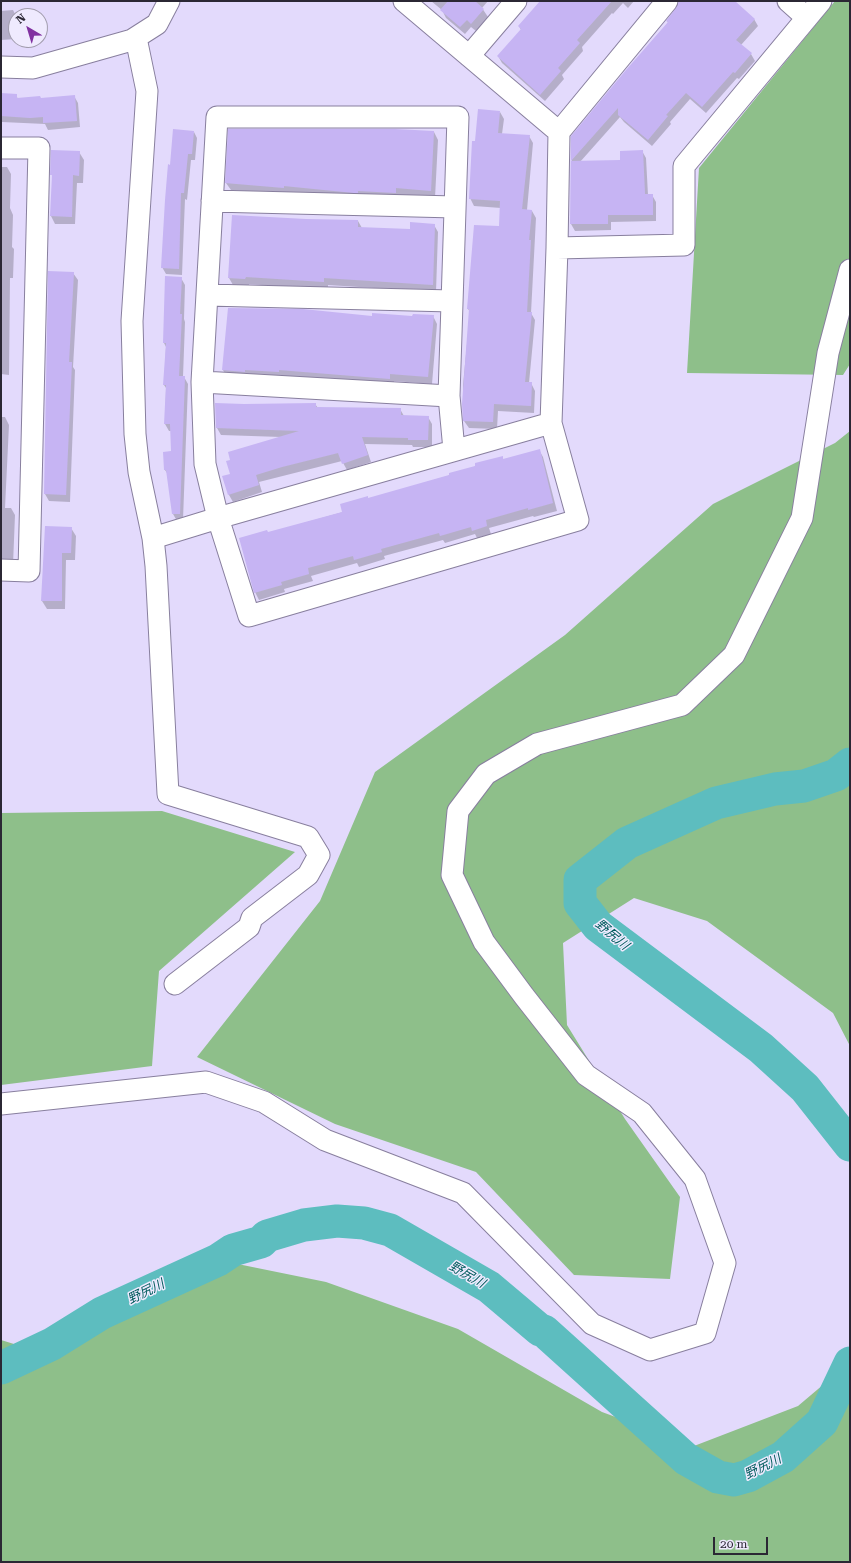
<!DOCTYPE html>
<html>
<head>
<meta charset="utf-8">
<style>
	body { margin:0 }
	#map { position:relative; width:851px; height:1563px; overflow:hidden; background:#e3dafc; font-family:"Roboto Serif",serif }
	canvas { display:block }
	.frame { position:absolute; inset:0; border:2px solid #2b2734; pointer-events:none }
	.north { position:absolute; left:8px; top:8px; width:40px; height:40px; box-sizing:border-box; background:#efeafe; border:1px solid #a19cad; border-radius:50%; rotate:322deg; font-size:11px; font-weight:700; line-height:16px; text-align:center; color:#2b2734 }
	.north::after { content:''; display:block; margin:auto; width:14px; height:18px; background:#8131a1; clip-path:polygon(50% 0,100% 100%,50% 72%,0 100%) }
	.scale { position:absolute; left:713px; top:1537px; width:55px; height:18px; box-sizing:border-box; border:2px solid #2b2734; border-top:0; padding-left:5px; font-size:12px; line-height:14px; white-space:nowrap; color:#2b2734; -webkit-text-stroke:3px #efeafe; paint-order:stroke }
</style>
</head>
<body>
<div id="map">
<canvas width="851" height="1563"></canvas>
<div class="frame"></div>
<div class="north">N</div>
<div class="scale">20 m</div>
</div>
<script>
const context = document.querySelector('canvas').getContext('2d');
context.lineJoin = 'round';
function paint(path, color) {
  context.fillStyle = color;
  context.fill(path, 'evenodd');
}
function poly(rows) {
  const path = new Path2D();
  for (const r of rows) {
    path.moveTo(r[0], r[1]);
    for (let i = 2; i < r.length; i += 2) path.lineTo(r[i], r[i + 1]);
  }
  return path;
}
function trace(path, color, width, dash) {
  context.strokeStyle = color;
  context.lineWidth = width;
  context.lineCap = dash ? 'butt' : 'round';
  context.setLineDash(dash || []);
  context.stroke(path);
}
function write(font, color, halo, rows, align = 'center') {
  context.font = font + ' "Roboto Serif","Noto Sans JP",serif';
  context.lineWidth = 3;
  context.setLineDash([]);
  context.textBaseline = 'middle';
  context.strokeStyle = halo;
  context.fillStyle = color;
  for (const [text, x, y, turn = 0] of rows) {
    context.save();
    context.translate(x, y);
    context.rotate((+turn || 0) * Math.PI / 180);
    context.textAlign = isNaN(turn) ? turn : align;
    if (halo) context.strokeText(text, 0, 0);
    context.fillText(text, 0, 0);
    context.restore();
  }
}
paint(poly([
	[835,1,850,1,850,364,843,375,687,373,699,168],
	[850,431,850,1046,833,1013,707,921,634,898,563,943,567,1025,625,1119,680,1197,670,1279,574,1275,476,1172,335,1124,197,1057,320,901,375,772,565,635,713,504,835,443],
	[162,811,295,852,159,971,152,1066,1,1085,1,813],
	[213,1259,326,1282,458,1329,602,1412,694,1446,798,1406,850,1362,850,1562,1,1562,1,1340,14,1344,85,1333]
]), '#8ebf8a');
paint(poly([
	[431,1,488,1,482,8,488,17,476,31,471,27,465,34,446,18,442,10],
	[541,1,634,1,628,8,623,3,613,14,612,13,582,47,583,51,562,75,564,79,545,101,502,63,498,56,521,30,519,26],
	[679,1,734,1,754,19,758,26,741,45,751,54,755,61,739,79,737,78,706,113,690,99,670,122,671,124,652,146,624,122,620,117,580,162,621,161,642,151,646,158,648,195,652,195,656,202,656,221,611,222,611,230,575,231,571,224,572,137,668,23,667,21,680,4],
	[13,10,16,16,16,39,1,40,1,11],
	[1,94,16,95,18,99,41,99,74,96,78,103,80,127,48,130,45,124,2,122],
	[500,112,504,119,502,134,529,136,533,143,527,210,532,211,536,218,531,313,535,320,529,383,531,383,535,391,534,413,498,411,497,429,469,428,464,421,463,385,470,312,468,309,500,227,501,208,474,206,470,198,476,142],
	[194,132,197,138,195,160,191,160,187,200,185,199,182,275,166,274,162,267,171,166],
	[434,132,438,140,435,198,288,195,231,190,226,183],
	[79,152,84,160,83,183,77,183,75,224,55,224,51,216,53,177,51,174],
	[1,167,7,167,11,174,10,208,13,215,12,247,14,249,13,278,10,278,9,375,1,374],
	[358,221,362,228,411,230,434,225,438,232,436,292,328,285,328,290,249,284,249,286,233,285,229,278],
	[73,273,78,280,73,367,75,370,70,502,49,501,45,494],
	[181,278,185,285,184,319,185,322,183,377,184,377,188,384,183,520,177,521,173,514,167,473,165,470,172,452,171,431,169,431,165,424,166,388,164,385,166,347,164,343],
	[229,309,373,317,433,316,437,324,432,384,394,381,394,386,227,378,223,370],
	[315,404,318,408,400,409,404,416,428,417,432,424,432,447,413,447,412,445,365,444,371,462,347,470,342,461,259,482,262,492,233,502,229,495,231,474,281,437,221,435,217,428,244,405],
	[1,417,5,417,9,425,5,508,11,508,15,515,13,565,1,564],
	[539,450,543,457,557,511,534,517,533,516,489,528,491,534,477,538,475,534,445,543,443,540,384,556,385,559,359,567,357,563,311,576,313,581,284,589,285,592,259,600,255,592,268,533,343,512,368,499,451,475,502,457,504,460],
	[46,527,71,528,76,536,75,560,66,560,65,609,47,609,42,601]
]), '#0003');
trace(poly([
	[850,764,836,775,804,786,775,789,716,803,627,843,580,880,580,903,598,926,761,1048,805,1088,850,1145],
	[1,1368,52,1344,102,1313,218,1260,233,1250,261,1242,267,1236,304,1225,337,1221,364,1223,390,1230,489,1287,540,1330,544,1331,686,1459,718,1477,734,1480,748,1476,783,1457,822,1422,850,1363]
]), '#5dbdbf', 33);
paint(poly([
	[448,1,475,1,484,9,471,24,467,20,460,27,440,10],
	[540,1,612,1,577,40,580,43,558,68,561,71,540,95,497,56,521,29,518,26],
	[679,1,735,1,755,19,736,40,752,53,735,73,733,72,702,107,686,93,666,115,668,116,648,140,618,115,618,108,571,161,620,160,620,151,643,150,645,194,653,194,653,215,608,215,608,224,570,224,571,136,626,70,668,22,666,21,676,8],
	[1,93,17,94,17,98,40,96,41,98,75,95,77,121,43,123,43,117,30,118,1,116],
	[478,109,500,111,498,133,530,135,522,209,532,210,529,240,531,240,527,312,532,312,525,382,532,382,531,406,494,404,493,422,463,421,462,404,469,309,467,309,474,225,499,226,500,201,469,199,472,141,475,141],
	[173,129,194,131,192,154,188,154,184,193,181,193,179,269,161,268,165,200,168,164,170,165],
	[228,129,395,129,434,131,431,191,396,188,396,193,358,191,358,193,354,193,284,186,284,188,225,183],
	[51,150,80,151,79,176,73,175,72,217,50,216,52,175,50,175],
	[232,215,306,219,358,220,358,227,410,229,410,222,435,224,433,285,324,278,324,282,246,277,245,279,228,278],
	[48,271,74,272,69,362,72,362,66,495,44,494],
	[165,276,182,277,180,314,182,314,179,376,185,376,180,514,172,514,166,470,164,470,163,452,171,451,170,424,164,424,166,385,163,385,166,343,163,343],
	[228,308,303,309,372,316,372,313,412,316,413,314,434,315,428,377,390,374,390,379,279,370,279,372,245,370,245,372,222,370],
	[215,403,244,404,316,403,316,407,401,408,401,415,429,416,428,440,408,440,408,438,362,437,368,455,342,464,338,453,282,467,256,475,259,485,228,495,222,476,230,474,226,461,230,460,228,452,299,431,216,428],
	[540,449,553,503,528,510,528,508,486,520,487,526,472,531,471,527,440,536,439,533,381,549,382,552,354,560,353,556,308,568,309,574,281,582,282,585,254,593,239,538,267,530,268,532,342,512,340,504,368,496,368,498,449,475,449,473,475,466,475,463,503,456,503,459],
	[45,526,72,527,71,553,62,553,62,601,41,601]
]), '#c6b4f3');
const minor = poly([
	[788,1,807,18],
	[136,38,147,91,132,321,135,434,139,472,153,538,156,566,168,794,308,837,319,855,308,875,252,918,249,927,175,984],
	[469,56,516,1],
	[1,67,33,68,132,40,157,24,169,1],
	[559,132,667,1],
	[1,148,39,148,29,571,1,570],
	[212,201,455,207],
	[557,248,684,245,684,166,821,1],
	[207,295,452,301],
	[202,382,449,396],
	[454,450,449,396,458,117,217,117,202,382,205,464,218,518,249,616,578,520,551,423],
	[153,538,218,518,551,423,557,248,559,132,404,1],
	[1,1104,206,1082,264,1102,325,1140,463,1193,592,1324,650,1350,705,1333,725,1263,695,1179,642,1113,586,1075,524,996,484,942,452,875,458,811,486,774,537,744,682,705,734,655,802,518,828,353,850,270]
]);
trace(minor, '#887f9e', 23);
trace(minor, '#fff', 21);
write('italic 13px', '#015b5c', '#efeafe', [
	["野尻川",612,935,40],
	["野尻川",467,1275,30],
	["野尻川",146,1292,-26],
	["野尻川",763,1467,-27]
]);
</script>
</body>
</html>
